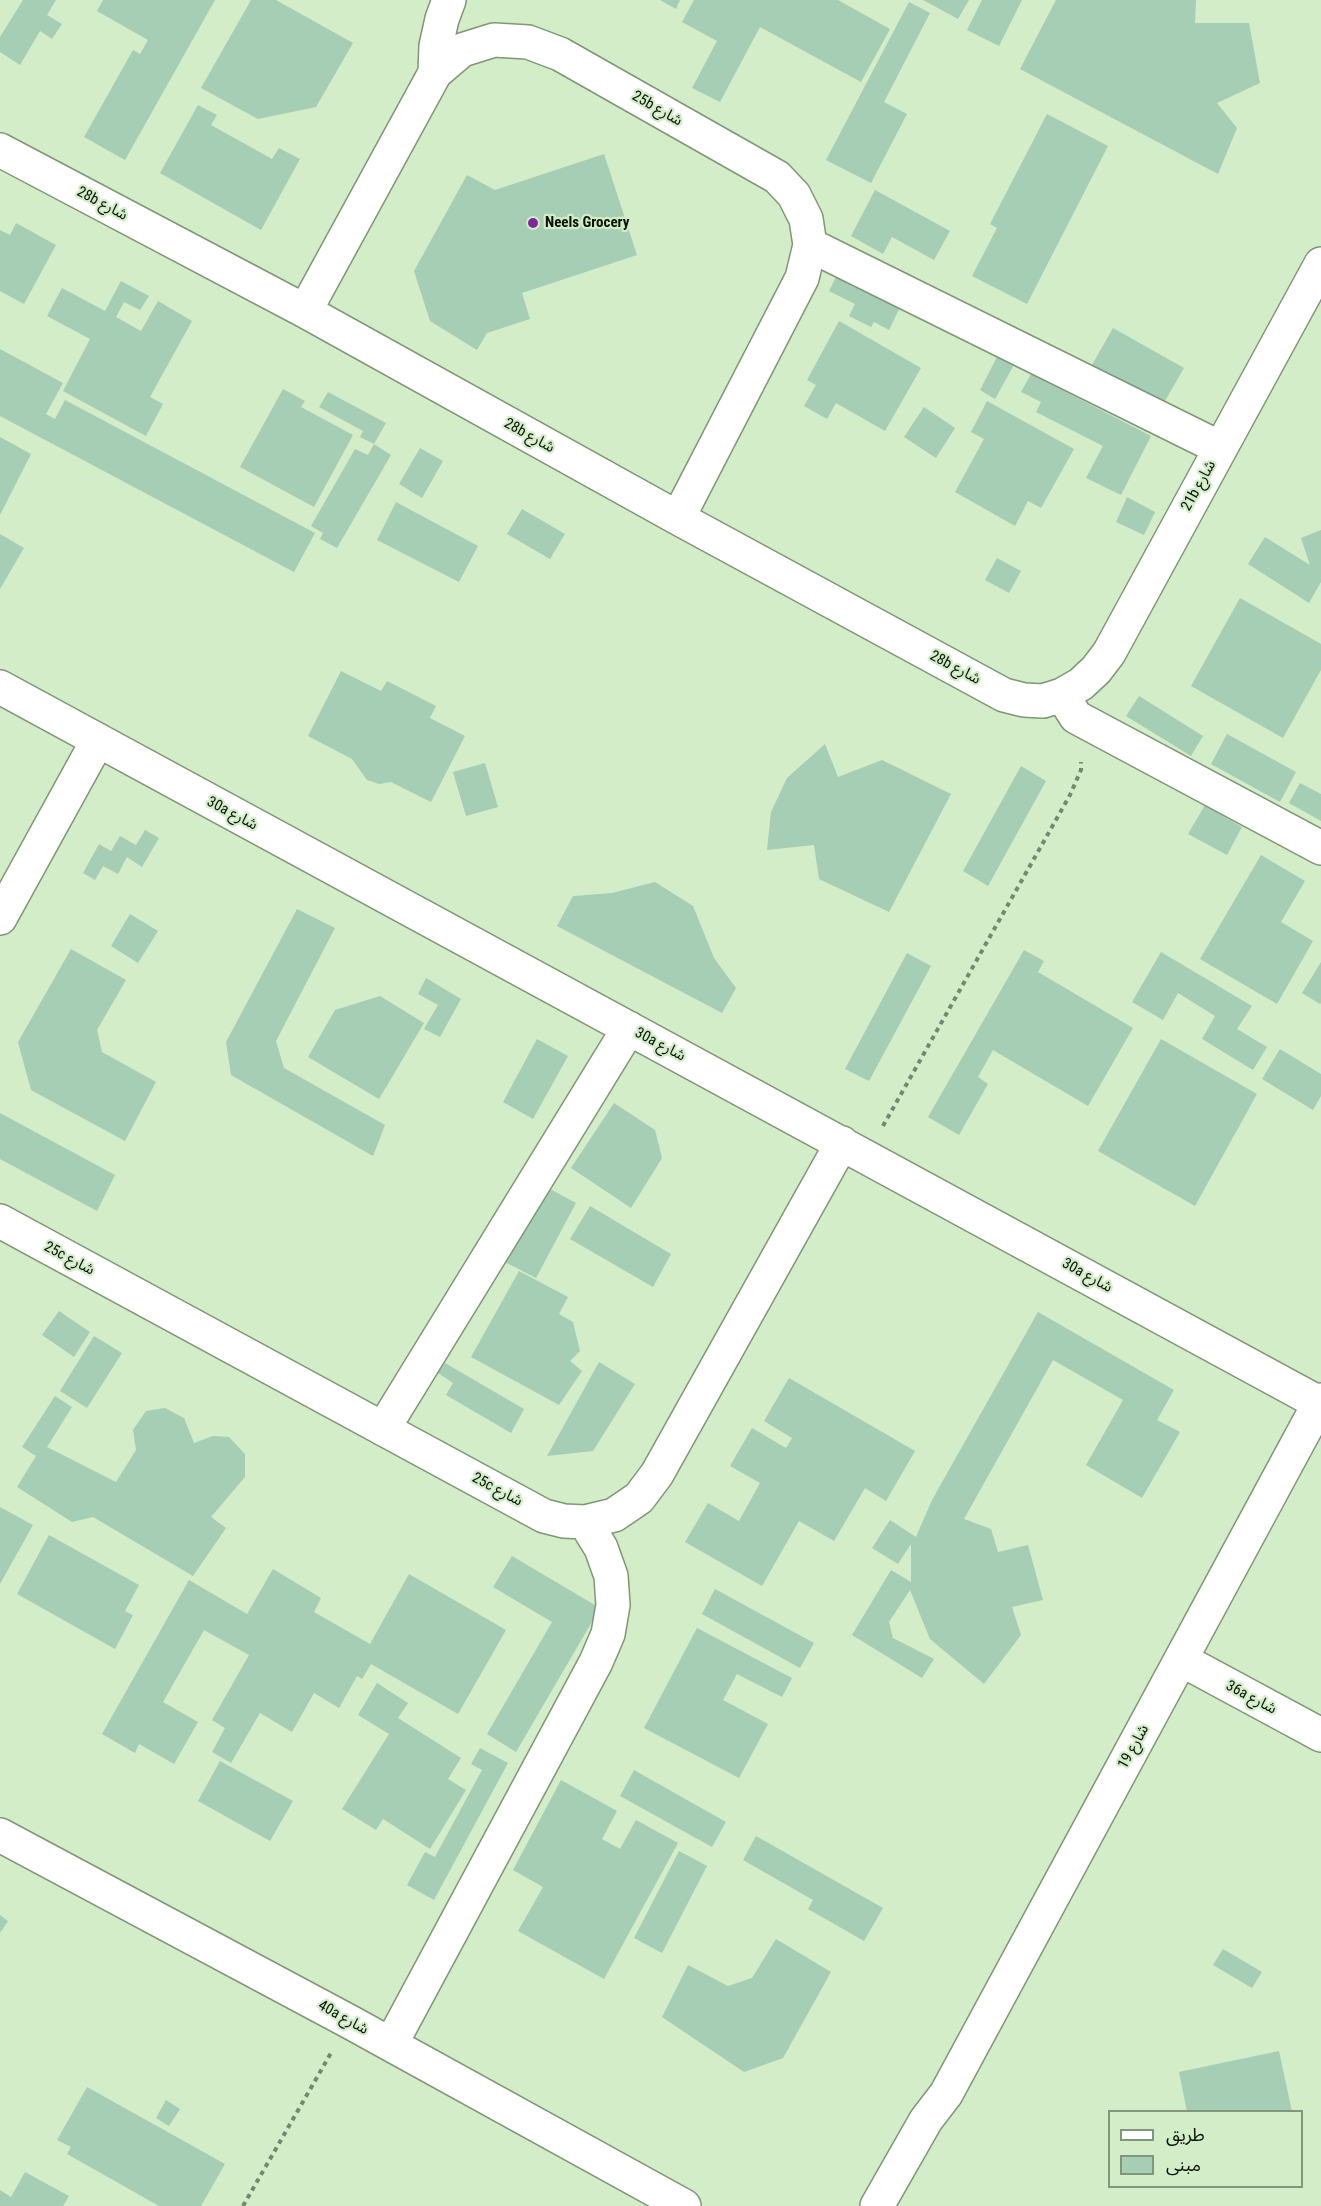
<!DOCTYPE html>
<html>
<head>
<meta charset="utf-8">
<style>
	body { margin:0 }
	#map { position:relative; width:1321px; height:2206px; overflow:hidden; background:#d2edc8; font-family:"Roboto Condensed","Noto Sans Arabic",sans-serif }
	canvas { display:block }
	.legend { position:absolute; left:1108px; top:2110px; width:195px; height:78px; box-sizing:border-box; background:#d2edc8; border:2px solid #82967b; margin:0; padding:8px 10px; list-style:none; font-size:18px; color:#0a1307 }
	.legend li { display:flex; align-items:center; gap:12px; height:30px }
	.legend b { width:30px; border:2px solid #82967b }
</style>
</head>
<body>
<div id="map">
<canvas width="1321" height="2206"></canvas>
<ul class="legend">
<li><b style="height:8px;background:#fff"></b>طريق</li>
<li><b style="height:16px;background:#a5ceb4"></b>مبنى</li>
</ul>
</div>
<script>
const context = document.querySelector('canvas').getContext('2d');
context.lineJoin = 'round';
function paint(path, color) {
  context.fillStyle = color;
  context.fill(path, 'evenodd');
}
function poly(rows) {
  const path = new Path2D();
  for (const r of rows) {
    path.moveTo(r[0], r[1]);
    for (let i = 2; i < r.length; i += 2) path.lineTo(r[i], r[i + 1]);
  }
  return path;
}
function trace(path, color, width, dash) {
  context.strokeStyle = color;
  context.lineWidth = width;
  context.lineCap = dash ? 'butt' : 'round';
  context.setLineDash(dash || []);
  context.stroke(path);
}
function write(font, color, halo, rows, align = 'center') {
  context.font = font + ' "Roboto Condensed","Noto Sans Arabic",sans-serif';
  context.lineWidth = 4.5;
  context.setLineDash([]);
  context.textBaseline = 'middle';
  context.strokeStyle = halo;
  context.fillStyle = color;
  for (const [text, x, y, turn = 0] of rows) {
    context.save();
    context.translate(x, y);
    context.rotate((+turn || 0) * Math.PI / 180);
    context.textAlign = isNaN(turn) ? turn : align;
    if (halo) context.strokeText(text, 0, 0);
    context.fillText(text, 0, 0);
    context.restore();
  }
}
paint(poly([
	[23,0,56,0,47,15,62,24,52,39,40,31,20,65,0,52,0,37],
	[103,0,215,0,125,160,84,137,133,50,140,54,148,40,97,11],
	[251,0,276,0,353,43,316,107,258,119,201,88],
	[660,0,680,0,676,9],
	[694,0,838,0,890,29,861,82,760,27,720,102,692,88,717,41,682,22],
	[923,0,969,0,958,19],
	[982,0,1022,0,999,46,967,30],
	[1056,0,1196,0,1195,23,1249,23,1260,83,1217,103,1237,128,1218,174,1020,69],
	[909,2,930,13,884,102,907,114,871,183,826,160],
	[198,105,217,115,211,125,272,159,279,148,300,159,261,230,160,173],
	[1047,114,1108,146,1027,304,972,276,997,228,990,224],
	[604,154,637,255,522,293,530,319,487,333,477,350,430,321,414,271,467,175,495,190],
	[875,190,950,231,934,260,892,237,883,254,851,236],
	[16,223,56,245,24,304,0,291,0,230,10,235],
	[840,269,903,301,889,330,874,322,871,327,849,316,855,304,829,291],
	[121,281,149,296,140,310,124,302,116,317,141,331,158,301,192,321,150,397,163,404,146,436,63,391,90,339,47,316,62,288,105,311],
	[839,321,921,368,885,431,836,403,827,419,804,406,816,385,807,380],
	[1113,328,1184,368,1162,406,1092,365],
	[0,349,63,383,46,414,55,419,65,400,315,533,294,572,0,416],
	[998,355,1015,363,995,399,980,390],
	[1031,374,1151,436,1121,495,1086,478,1103,446,1036,412,1041,402,1021,392],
	[283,389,305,401,301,407,353,435,314,507,240,467],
	[328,392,386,423,374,444,360,437,363,431,319,407],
	[987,401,1074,449,1041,508,1028,501,1015,526,955,492,984,439,971,432],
	[924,407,955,428,936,458,904,437],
	[0,437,31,454,0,515],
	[374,444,391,455,337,548,320,539,323,533,311,526,355,449,368,455],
	[420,448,443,461,422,498,399,484],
	[1127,497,1155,512,1144,535,1116,522],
	[396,502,478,546,459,582,377,540],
	[522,509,565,534,550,559,507,534],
	[1321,530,1321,582,1309,603,1248,564,1265,537,1310,565,1301,538],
	[0,534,24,548,0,589],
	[997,558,1021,571,1009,593,985,580],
	[1240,598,1321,644,1321,670,1283,738,1191,686],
	[341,671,381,691,387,681,436,706,430,718,465,736,431,802,391,782,379,784,367,780,352,759,308,736],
	[1139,696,1203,736,1191,756,1126,716],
	[1227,734,1296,772,1280,802,1211,764],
	[825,744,838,777,882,760,951,794,889,912,819,879,814,845,767,850,771,812,787,778],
	[485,763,498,807,466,816,453,772],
	[1021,766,1046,781,988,886,963,871],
	[1300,783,1321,794,1321,821,1289,803],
	[1205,805,1242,827,1227,855,1188,834],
	[145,830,159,838,142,867,127,857,118,874,103,866,95,880,83,873,99,844,111,851,120,836,136,845],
	[1261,855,1305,881,1281,922,1313,941,1277,1004,1200,959],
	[655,882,693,906,714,958,736,988,722,1013,557,926,573,896,612,893],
	[297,909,335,928,276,1041,284,1068,385,1125,373,1156,231,1075,226,1042],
	[130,914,158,931,138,963,111,946],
	[71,949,126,980,97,1030,102,1052,156,1082,125,1141,31,1090,18,1042],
	[1024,950,1044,961,1038,972,1133,1028,1088,1106,993,1050,978,1077,988,1084,959,1135,928,1117],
	[1161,952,1252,1006,1237,1029,1267,1047,1253,1070,1202,1039,1215,1016,1178,993,1163,1020,1132,1002],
	[907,953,931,966,869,1081,845,1069],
	[1321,962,1321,1003,1320,1004,1302,993],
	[426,978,461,999,440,1037,424,1029,438,1005,418,994],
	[380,996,424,1023,379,1099,308,1057,335,1010],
	[537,1039,568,1056,533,1119,503,1102],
	[1161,1039,1257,1094,1195,1206,1098,1151],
	[1280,1049,1321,1074,1321,1096,1313,1110,1262,1079],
	[614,1103,655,1130,662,1158,631,1208,571,1168],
	[0,1113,115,1175,97,1211,0,1159],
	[539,1183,576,1203,536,1278,499,1259],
	[590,1206,671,1254,653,1287,570,1239],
	[519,1271,568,1297,559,1314,573,1322,580,1351,570,1361,582,1371,559,1405,471,1357],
	[59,1311,90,1332,74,1357,42,1335],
	[1038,1312,1174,1390,1157,1420,1180,1432,1142,1498,1086,1465,1123,1400,1053,1360,964,1519,991,1529,998,1552,1028,1545,1043,1600,1012,1607,1021,1635,984,1684,930,1639,910,1590,889,1622,893,1638,934,1659,922,1678,852,1635,891,1570,911,1582,911,1544,898,1564,872,1548,890,1520,916,1537,932,1500],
	[94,1336,122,1353,87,1408,60,1391],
	[599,1362,635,1384,593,1451,547,1456],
	[445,1363,524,1409,511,1433,446,1395,453,1383,438,1373],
	[789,1378,915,1451,886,1501,865,1488,834,1541,799,1521,762,1586,685,1542,708,1503,739,1521,760,1483,730,1466,752,1428,786,1448,792,1438,764,1421],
	[55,1396,72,1407,47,1447,116,1482,136,1450,133,1430,146,1411,165,1408,184,1418,194,1443,213,1436,229,1437,245,1454,245,1477,211,1517,226,1528,193,1576,93,1517,72,1522,17,1487,36,1456,22,1447],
	[0,1507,33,1525,0,1584],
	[49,1535,139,1585,125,1611,133,1615,115,1649,17,1594],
	[512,1556,600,1608,516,1752,487,1734,552,1622,493,1587],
	[273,1569,321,1598,314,1612,370,1644,409,1574,506,1630,458,1714,371,1664,362,1679,357,1676,339,1708,314,1693,292,1732,260,1713,231,1763,212,1752,225,1728,212,1720,249,1655,204,1630,163,1702,198,1722,174,1764,139,1744,135,1753,102,1734,189,1580,247,1614],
	[715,1589,814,1643,800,1668,702,1614],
	[697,1628,792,1678,782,1697,737,1674,723,1700,768,1724,739,1778,644,1728],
	[377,1683,408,1703,398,1718,461,1758,448,1779,466,1790,430,1849,383,1819,376,1830,342,1809,389,1734,358,1715],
	[480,1748,508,1763,434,1900,407,1885,425,1852,435,1857,482,1770,471,1764],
	[220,1761,293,1801,270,1841,198,1801],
	[634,1770,726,1822,712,1847,620,1796],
	[561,1780,617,1811,602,1839,620,1849,636,1820,678,1843,604,1979,518,1931,543,1887,513,1870],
	[756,1836,883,1908,864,1941,808,1909,813,1900,743,1860],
	[679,1851,707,1866,662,1953,634,1938],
	[0,1915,8,1921,0,1933],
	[776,1939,831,1972,783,2058,744,2072,662,2017,688,1965,728,1986,752,1978],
	[1223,1949,1262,1972,1252,1988,1213,1965],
	[1279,2051,1292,2112,1187,2112,1179,2072],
	[87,2087,225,2164,201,2206,159,2206,67,2154,71,2147,57,2140],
	[166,2100,180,2109,169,2126,156,2118],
	[25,2172,69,2196,63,2206,0,2206,0,2190,11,2197]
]), '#a5ceb4');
const minor = poly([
	[435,73,436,46,442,19,449,0],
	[0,150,305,311,678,518,1004,695,1024,700,1043,701,1062,695,1081,684,1096,670,1109,653,1321,264],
	[810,245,1220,448],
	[305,311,435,73,462,50,494,40,528,42,560,54,777,177,794,195,806,219,810,245,802,278,678,518],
	[0,687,1319,1403],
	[1062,695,1076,717,1321,848],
	[0,918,98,740],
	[0,1221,544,1516,564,1521,585,1522,614,1515,639,1498,657,1474,842,1143],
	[383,1429,629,1028],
	[1182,1660,1321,1735],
	[0,1835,350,2022,684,2206],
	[391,2044,596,1662,608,1634,613,1605,611,1576,601,1548,585,1522],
	[877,2206,926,2120,946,2094,1321,1400]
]);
trace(minor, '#7e9775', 36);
trace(poly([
	[883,1126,1070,795,1081,770,1081,762],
	[243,2206,331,2053]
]), '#75876e', 4, [4.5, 4.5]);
trace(minor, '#fff', 33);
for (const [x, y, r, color] of [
	[533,223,6,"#7f2998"]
]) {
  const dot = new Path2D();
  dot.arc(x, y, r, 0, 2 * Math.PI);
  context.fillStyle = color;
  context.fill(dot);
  trace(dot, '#d2edc8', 2);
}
write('15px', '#0a1307', '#d2edc8', [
	["25b شارع",657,109,30],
	["28b شارع",102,204,28],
	["28b شارع",529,436,29],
	["21b شارع",1199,486,-61],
	["28b شارع",955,668,28],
	["30a شارع",232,814,28],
	["30a شارع",660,1045,28],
	["25c شارع",69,1259,28],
	["30a شارع",1087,1276,29],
	["25c شارع",497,1490,28],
	["36a شارع",1251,1698,28],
	["شارع 19",1134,1747,-61],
	["40a شارع",343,2018,29]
]);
write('bold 15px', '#0a1307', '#d2edc8', [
	["Neels Grocery",545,223]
], 'left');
</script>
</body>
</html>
